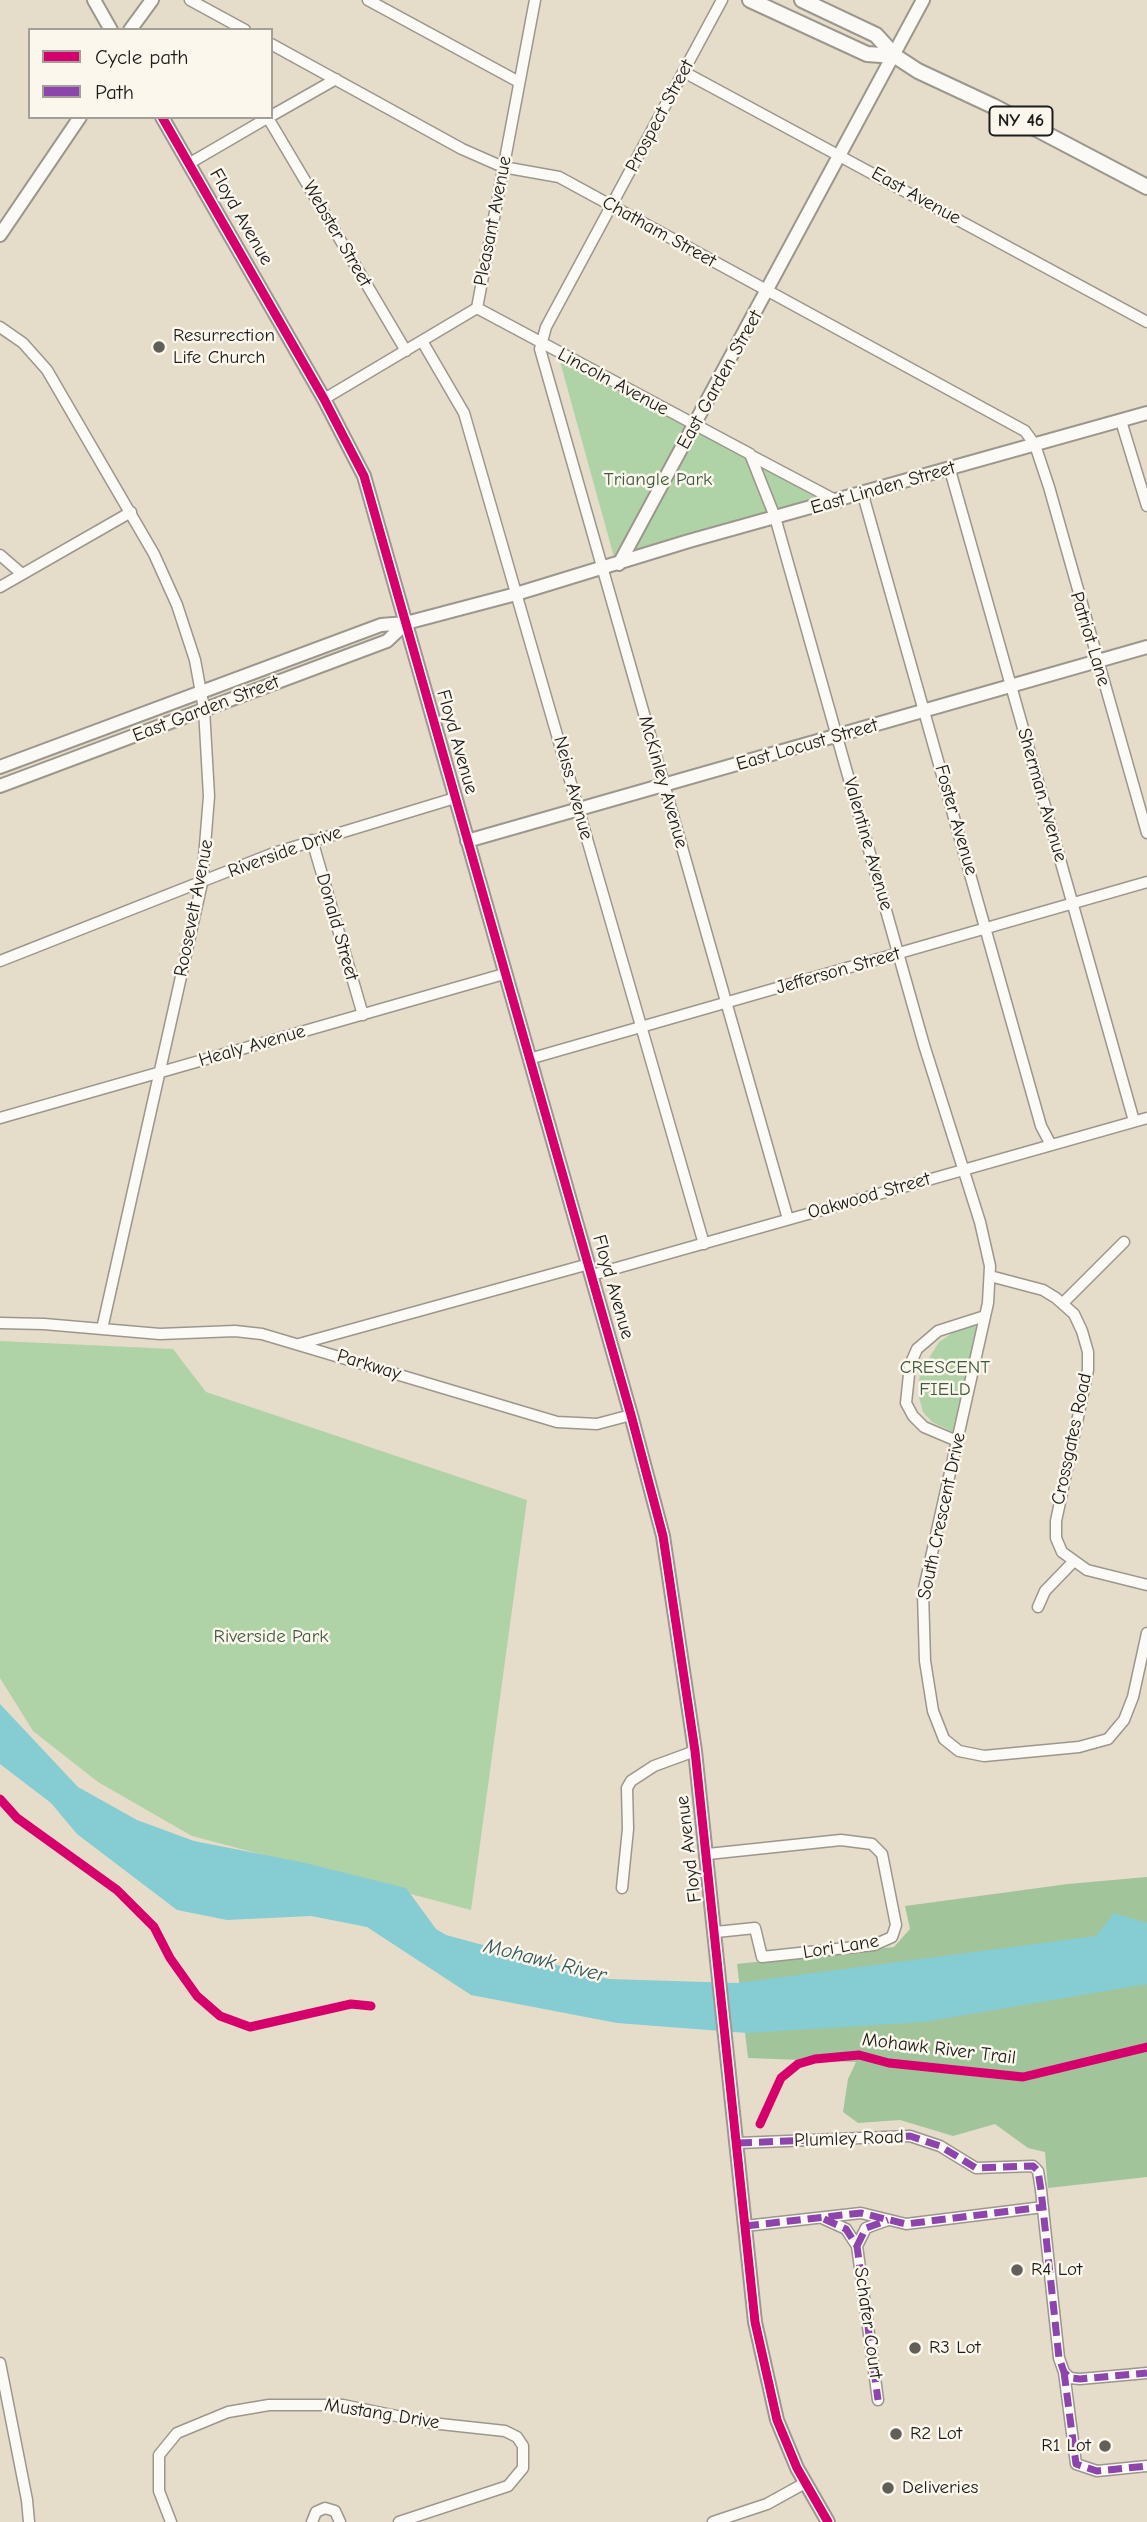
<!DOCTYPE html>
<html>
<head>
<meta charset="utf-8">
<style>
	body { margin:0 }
	#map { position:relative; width:1147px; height:2522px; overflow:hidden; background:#e5dcca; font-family:"Comic Neue",sans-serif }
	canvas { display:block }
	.legend { position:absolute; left:28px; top:28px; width:245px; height:91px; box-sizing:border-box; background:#fbf7ec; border:2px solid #a29f99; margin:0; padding:9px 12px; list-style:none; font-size:21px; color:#1c1c1c }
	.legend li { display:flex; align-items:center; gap:14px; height:35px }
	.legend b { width:35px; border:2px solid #a29f99 }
</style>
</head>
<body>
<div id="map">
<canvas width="1147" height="2522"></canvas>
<ul class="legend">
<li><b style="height:9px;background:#d6006c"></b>Cycle path</li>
<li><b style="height:9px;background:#8e44ad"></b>Path</li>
</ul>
</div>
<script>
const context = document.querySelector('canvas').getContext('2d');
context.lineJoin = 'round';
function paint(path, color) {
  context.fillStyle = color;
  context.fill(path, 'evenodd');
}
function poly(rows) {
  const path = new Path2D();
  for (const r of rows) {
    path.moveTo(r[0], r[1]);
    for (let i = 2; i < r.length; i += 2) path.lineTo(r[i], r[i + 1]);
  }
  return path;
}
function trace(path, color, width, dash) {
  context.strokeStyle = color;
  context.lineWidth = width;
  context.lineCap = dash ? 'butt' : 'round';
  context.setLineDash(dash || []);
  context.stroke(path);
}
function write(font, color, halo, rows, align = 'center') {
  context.font = font + ' "Comic Neue",sans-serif';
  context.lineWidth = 5;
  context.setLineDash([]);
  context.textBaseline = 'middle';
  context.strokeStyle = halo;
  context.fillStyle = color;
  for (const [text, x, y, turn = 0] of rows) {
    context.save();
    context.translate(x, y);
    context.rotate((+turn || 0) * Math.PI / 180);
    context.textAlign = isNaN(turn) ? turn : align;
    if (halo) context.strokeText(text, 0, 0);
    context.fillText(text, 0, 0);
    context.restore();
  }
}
paint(poly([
	[559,358,825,495,614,557],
	[974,1326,983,1328,959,1435,932,1422,923,1412,918,1393,920,1373,939,1342,954,1332],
	[0,1341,173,1349,206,1392,527,1500,471,1910,192,1836,98,1782,33,1731,0,1678]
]), '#afd3a6');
paint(poly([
	[1147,1877,1147,2177,1048,2188,1045,2152,1028,2148,995,2124,953,2136,900,2120,858,2123,843,2112,848,2079,856,2062,748,2058,737,1964,894,1947,910,1929,905,1906,1068,1884]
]), '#a1c49b');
paint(poly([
	[0,1704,78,1787,137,1820,194,1841,301,1862,406,1888,436,1929,446,1935,608,1979,737,1983,1096,1936,1114,1913,1147,1923,1147,1984,924,2022,747,2033,617,2023,471,1995,367,1927,311,1916,227,1920,177,1910,77,1834,51,1803,0,1764]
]), '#85cdd2');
const minor = poly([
	[190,0,245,30],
	[368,0,519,82],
	[722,0,546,327,540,349,788,1219],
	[271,44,462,149,503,167,559,177,1025,431,1035,445,1049,487,1147,833],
	[684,72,1147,322],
	[271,116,336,79],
	[268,118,406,351],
	[190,163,269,117],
	[477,308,750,454,775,517,924,1045,980,1222,990,1266,988,1303,923,1593,925,1661,933,1711,944,1739,959,1751,984,1756,1079,1747,1108,1739,1124,1720,1133,1697,1147,1633],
	[477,308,535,0],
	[0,327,23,343,47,370,154,554,177,605,195,660,204,709,209,796,202,883,102,1329],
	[422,341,464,413,704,1244],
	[324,399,477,308],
	[1121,421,1147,506],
	[750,455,839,502],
	[950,470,1134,1121],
	[863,495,1041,1126,1051,1145],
	[0,555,22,574],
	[0,587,131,512],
	[312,840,363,1015],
	[0,961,274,853,455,798],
	[529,1059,1147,882],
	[0,1118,504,974],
	[592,1275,1147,1118],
	[990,1276,1043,1290,1056,1298,1074,1314,1082,1331,1088,1352,1088,1370,1056,1521,1056,1538,1062,1552,1087,1570,1147,1585],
	[1063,1303,1124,1242],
	[0,1323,44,1324,160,1334,235,1331,262,1334,557,1422,597,1424,631,1415],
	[299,1344,589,1264],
	[957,1441,924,1427,913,1416,906,1403,910,1365,917,1349,938,1331,985,1316],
	[1038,1607,1045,1591,1073,1562],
	[708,1854,841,1840,872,1844,882,1854,896,1925,892,1937,874,1945,762,1957,755,1928,716,1932],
	[622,1888,628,1829,627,1788,631,1781,654,1766,695,1751],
	[738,2143,910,2136,940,2146,976,2168,1033,2166,1038,2171,1041,2190,1059,2358,1064,2372,1070,2378,1080,2379,1147,2373],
	[824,2219,846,2229,857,2246,878,2400],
	[745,2226,861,2213,906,2224,1043,2207],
	[857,2246,866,2228,888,2220],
	[0,2363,27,2500,29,2522],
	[1064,2372,1076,2464,1097,2471,1147,2466],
	[171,2522,159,2491,159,2455,177,2433,228,2412,269,2405,343,2405,431,2423,505,2431,517,2437,523,2446,523,2468,508,2486,399,2522],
	[312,2522,316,2512,325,2508,335,2511,340,2522],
	[713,2522,767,2504,805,2483]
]);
const tertiary = poly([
	[94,0,111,30],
	[130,30,152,0],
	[162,117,324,399,364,476,631,1415,663,1536,695,1751,755,2322,777,2420,797,2468,828,2522],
	[0,235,80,117],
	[619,564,923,0],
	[0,767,381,625,406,623,516,594,689,541,1147,413],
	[0,786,387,641,406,623],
	[467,841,1147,647]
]);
const primary = poly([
	[750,0,867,54,895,56],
	[802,0,876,35,895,56,918,71,993,106,1147,187]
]);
trace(minor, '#9c978d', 13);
trace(tertiary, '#9c978d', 16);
trace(primary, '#9c978d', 18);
trace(minor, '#fbfaf7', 10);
trace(tertiary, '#fbfaf7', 12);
trace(primary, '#fbfaf7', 14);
trace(poly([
	[738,2143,910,2136,940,2146,976,2168,1033,2166,1038,2171,1041,2190,1059,2358,1064,2372,1070,2378,1080,2379,1147,2373],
	[824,2219,846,2229,857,2246,878,2400],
	[745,2226,861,2213,906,2224,1043,2207],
	[857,2246,866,2228,888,2220],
	[1064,2372,1076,2464,1097,2471,1147,2466]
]), '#8e44ad', 7, [14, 7]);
trace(poly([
	[162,117,324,399,364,476,631,1415,663,1536,695,1751,755,2322,777,2420,797,2468,828,2522],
	[0,1799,17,1818,117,1890,154,1927,170,1958,197,1996,220,2016,250,2027,351,2004,371,2006],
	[760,2124,781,2078,798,2064,815,2059,859,2055,889,2063,1023,2077,1147,2047]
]), '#d6006c', 9);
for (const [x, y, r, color] of [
	[159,347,7,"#625f59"],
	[1017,2270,7,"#625f59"],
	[915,2348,7,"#625f59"],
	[896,2434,7,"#625f59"],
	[1105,2446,7,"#625f59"],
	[888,2488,7,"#625f59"]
]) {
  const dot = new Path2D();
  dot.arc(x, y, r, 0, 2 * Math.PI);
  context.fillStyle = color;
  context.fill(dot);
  trace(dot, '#fbf7ec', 2.5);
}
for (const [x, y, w] of [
	[1021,121,63]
]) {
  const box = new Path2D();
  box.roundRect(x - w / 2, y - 14.5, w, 29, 5);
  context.fillStyle = '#fbf7ec';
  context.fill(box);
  trace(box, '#1c1c1c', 2);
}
write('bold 18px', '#1c1c1c', null, [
	["NY 46",1021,121]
]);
write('19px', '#1c1c1c', '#fbf7ec', [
	["Prospect Street",660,116,-62],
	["East Avenue",916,196,29],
	["Floyd Avenue",241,217,60],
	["Pleasant Avenue",493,221,-79],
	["Chatham Street",659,232,29],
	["Webster Street",337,234,60],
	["East Garden Street",720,380,-61],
	["Lincoln Avenue",613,382,28],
	["East Linden Street",883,488,-16],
	["Patriot Lane",1090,639,73],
	["East Garden Street",206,709,-21],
	["Floyd Avenue",457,742,74],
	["East Locust Street",807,745,-16],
	["McKinley Avenue",663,782,74],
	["Neiss Avenue",573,788,75],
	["Sherman Avenue",1042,795,74],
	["Foster Avenue",956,820,74],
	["Valentine Avenue",868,844,74],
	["Riverside Drive",285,852,-20],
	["Roosevelt Avenue",194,908,-79],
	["Donald Street",337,927,74],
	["Jefferson Street",838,971,-16],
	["Healy Avenue",252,1046,-16],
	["Oakwood Street",869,1196,-16],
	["Floyd Avenue",613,1287,74],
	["Parkway",369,1365,17],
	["Crossgates Road",1072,1439,-78],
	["South Crescent Drive",942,1516,-78],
	["Floyd Avenue",689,1849,-97],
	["Lori Lane",841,1947,-9],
	["Mohawk River Trail",939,2049,7],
	["Plumley Road",849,2139,-2],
	["Schafer Court",868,2323,82],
	["Mustang Drive",382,2414,9]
]);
write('19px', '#1c1c1c', '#fbf7ec', [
	["Resurrection",173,336],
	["Life Church",173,358],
	["R4 Lot",1031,2270],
	["R3 Lot",929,2348],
	["R2 Lot",910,2434],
	["R1 Lot",1091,2446,"right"],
	["Deliveries",902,2488]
], 'left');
write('19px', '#405a42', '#fbf7ec', [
	["Triangle Park",658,480],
	["CRESCENT",945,1368],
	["FIELD",945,1390],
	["Riverside Park",271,1637]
]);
write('italic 21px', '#32585d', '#fbf7ec', [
	["Mohawk River",545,1961,14]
]);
</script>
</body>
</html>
